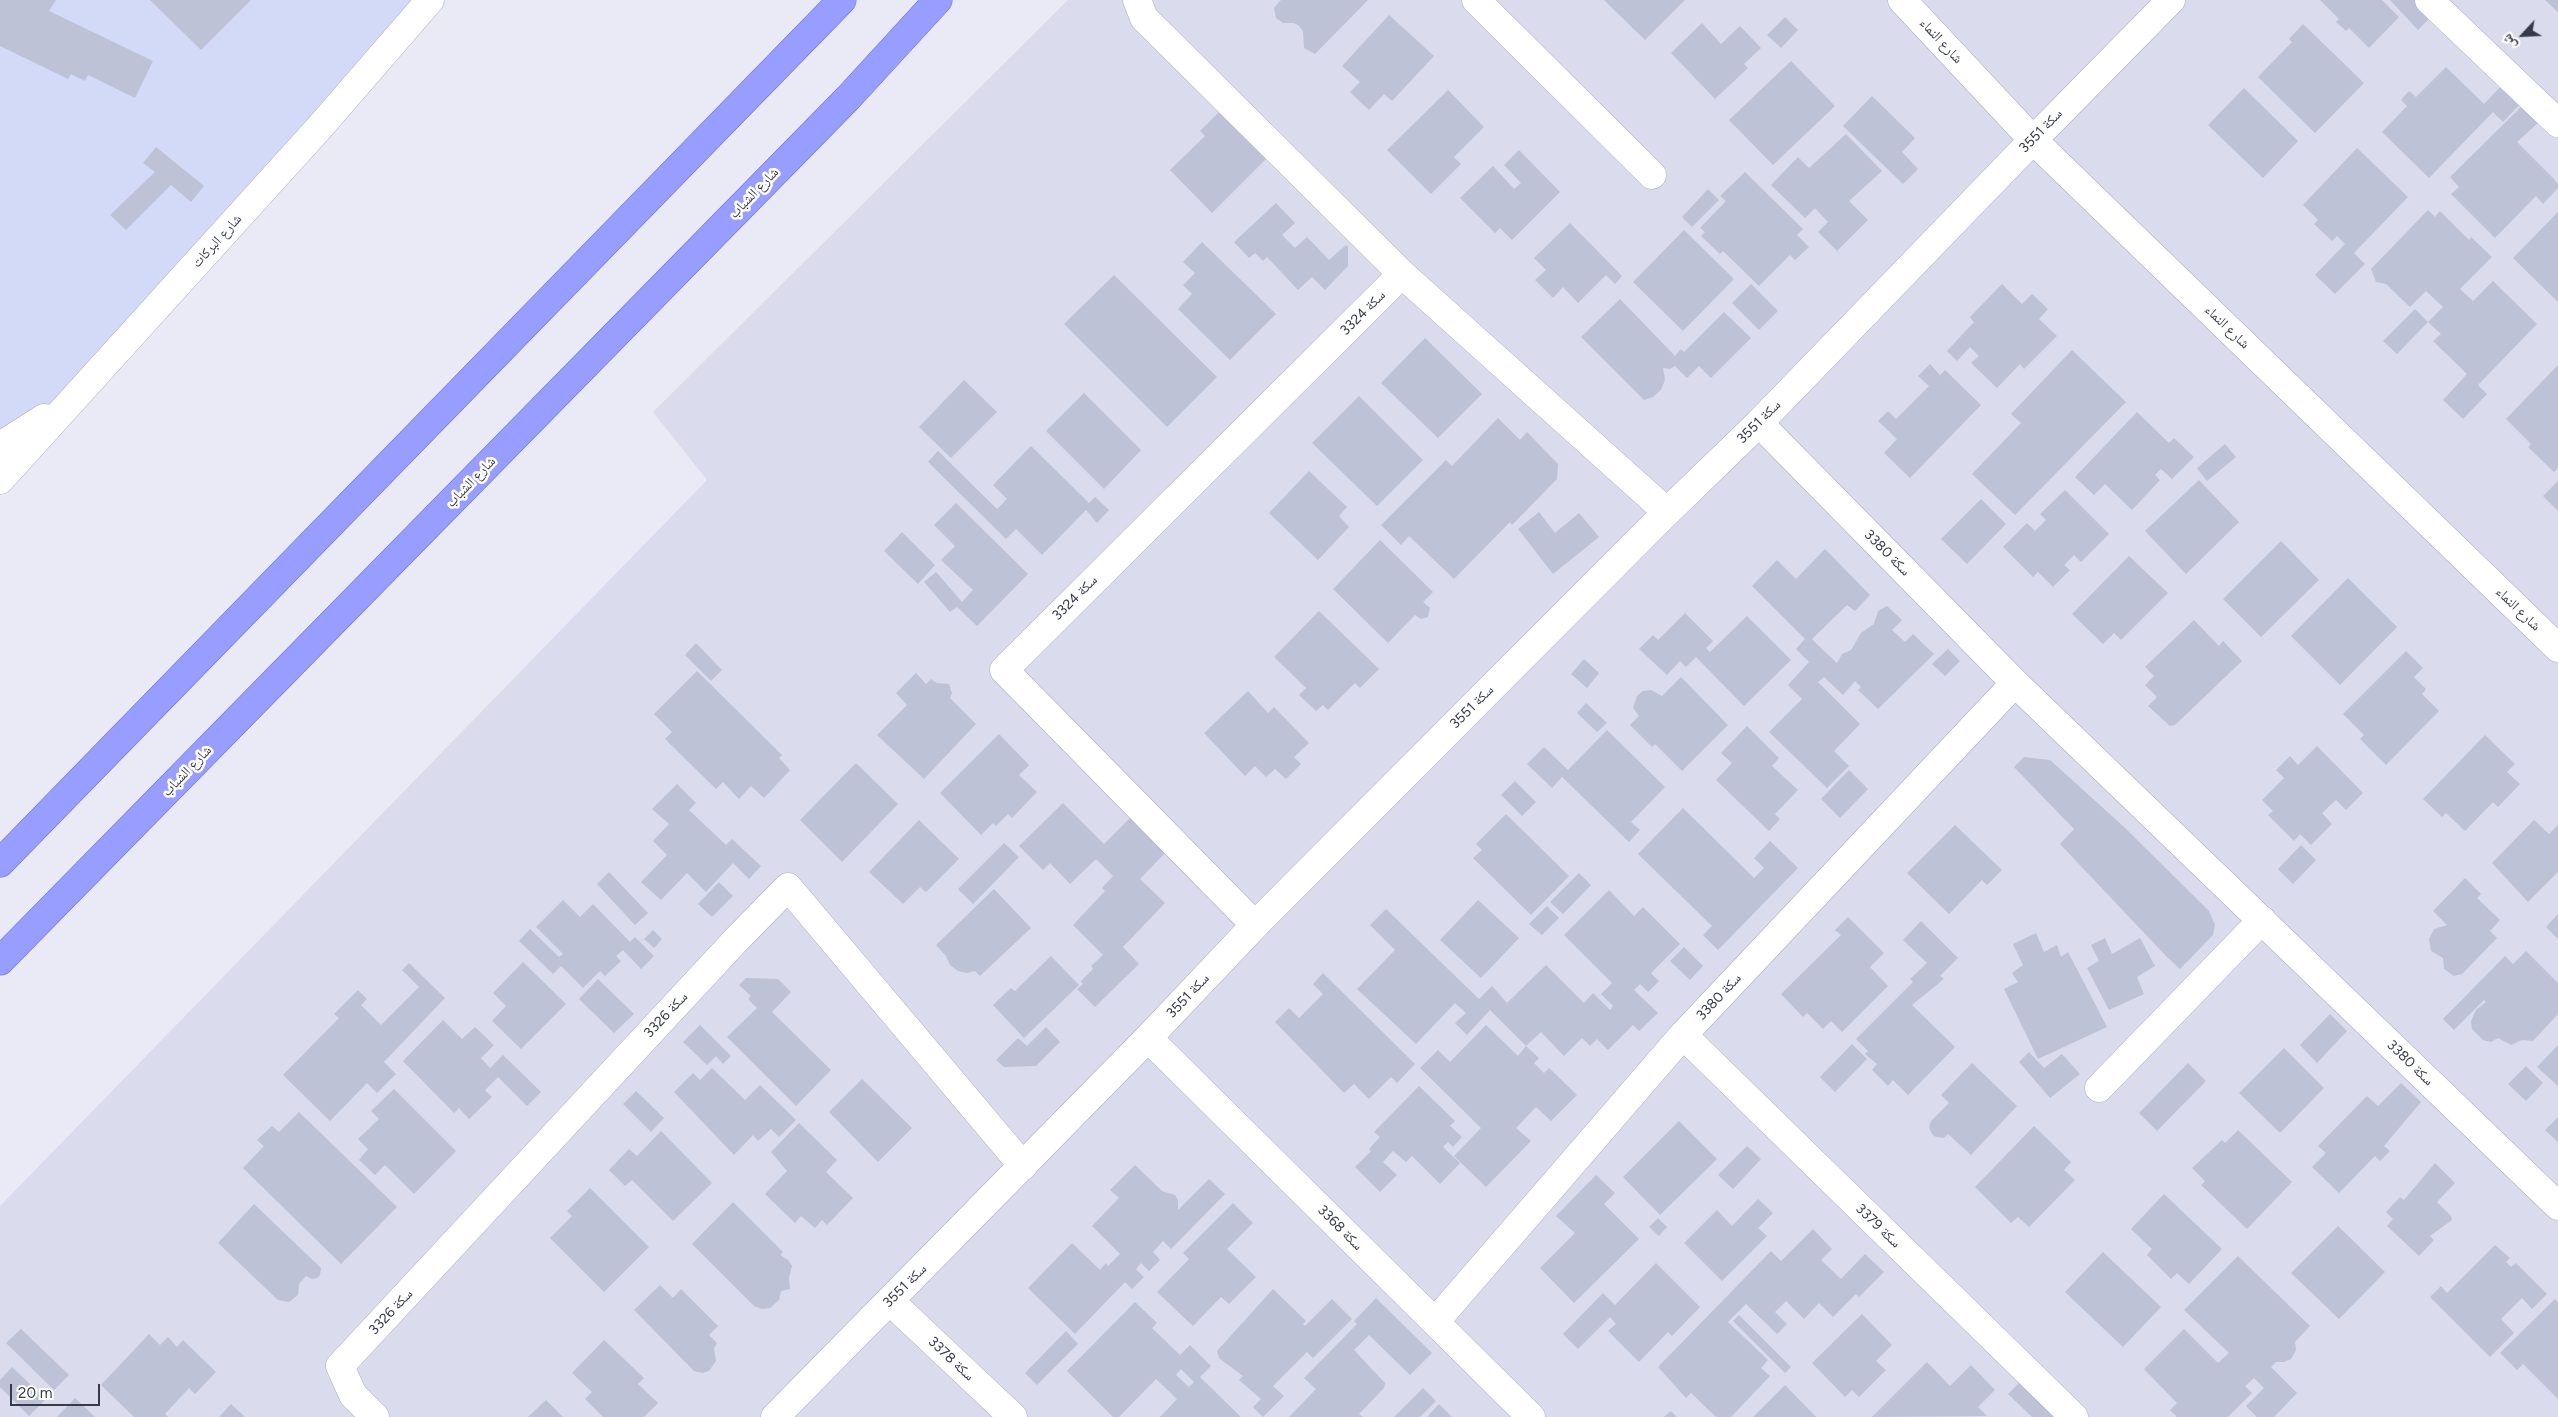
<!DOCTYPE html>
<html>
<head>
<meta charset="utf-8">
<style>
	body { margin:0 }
	#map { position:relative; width:2558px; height:1417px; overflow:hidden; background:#e9eaf5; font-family:Figtree,"Noto Naskh Arabic",sans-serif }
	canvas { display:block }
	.north { position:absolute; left:2498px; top:10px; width:50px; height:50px; -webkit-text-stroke:4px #fff; paint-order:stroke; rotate:245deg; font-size:14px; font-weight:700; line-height:20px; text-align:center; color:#373a49 }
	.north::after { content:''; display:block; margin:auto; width:18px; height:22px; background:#373a49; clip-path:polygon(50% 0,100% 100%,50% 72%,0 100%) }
	.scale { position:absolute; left:10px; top:1384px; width:90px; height:22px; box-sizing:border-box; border:2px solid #373a49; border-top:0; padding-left:6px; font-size:15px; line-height:18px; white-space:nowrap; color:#373a49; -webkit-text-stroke:4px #fff; paint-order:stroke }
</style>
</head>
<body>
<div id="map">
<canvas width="2558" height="1417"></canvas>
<div class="north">ش</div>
<div class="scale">20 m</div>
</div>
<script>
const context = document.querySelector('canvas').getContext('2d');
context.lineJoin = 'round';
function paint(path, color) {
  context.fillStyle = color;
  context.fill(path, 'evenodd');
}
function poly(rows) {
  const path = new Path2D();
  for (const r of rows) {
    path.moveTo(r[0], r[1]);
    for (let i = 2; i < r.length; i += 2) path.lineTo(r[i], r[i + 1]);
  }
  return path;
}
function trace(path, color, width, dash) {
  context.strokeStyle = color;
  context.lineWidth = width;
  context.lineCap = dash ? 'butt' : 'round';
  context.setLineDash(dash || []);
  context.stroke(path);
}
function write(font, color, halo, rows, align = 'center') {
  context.font = font + ' Figtree,"Noto Naskh Arabic",sans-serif';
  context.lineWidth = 5;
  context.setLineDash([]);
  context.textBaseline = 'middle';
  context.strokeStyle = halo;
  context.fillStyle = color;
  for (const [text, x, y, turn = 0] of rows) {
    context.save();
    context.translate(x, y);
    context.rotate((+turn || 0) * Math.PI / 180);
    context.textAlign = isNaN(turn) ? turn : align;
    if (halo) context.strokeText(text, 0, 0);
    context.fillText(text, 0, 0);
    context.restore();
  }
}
paint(poly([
	[1068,0,2558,0,2558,1417,0,1417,0,1206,707,480,653,412]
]), '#dadced');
paint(poly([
	[0,0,416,0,0,464]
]), '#d3daf7');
paint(poly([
	[0,0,56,0,49,11,153,61,135,98,88,75,85,81,71,74,68,79,0,46],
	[150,0,251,0,201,50],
	[1281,0,1368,0,1315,54,1304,48,1303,31,1298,25,1294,23,1283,23,1276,18,1274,8],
	[1604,0,1685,0,1645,40],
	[2320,0,2382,0,2399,17,2369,48,2349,28,2346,31,2336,22,2339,19],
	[2390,0,2421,0,2435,13,2418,30],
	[2545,0,2558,0,2558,12],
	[1389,15,1434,56,1392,101,1384,94,1369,110,1350,92,1360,82,1342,66],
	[1785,17,1798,30,1781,48,1767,35],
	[1702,23,1721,44,1740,26,1761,48,1744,64,1748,68,1715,99,1671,53],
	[2303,24,2364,83,2315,133,2258,77,2292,42,2289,39],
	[1791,61,1835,106,1773,165,1729,120],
	[2446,67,2484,104,2505,82,2524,100,2503,122,2493,112,2429,178,2382,132,2407,106,2401,100,2409,91,2416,97],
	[2244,88,2298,141,2263,178,2208,125],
	[1448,90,1484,127,1454,157,1461,164,1431,194,1387,150],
	[1872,96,1915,138,1902,152,1918,169,1903,184,1843,126],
	[2523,105,2539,122,2517,142,2553,178,2558,184,2558,188,2543,204,2536,196,2495,238,2451,194,2459,187,2450,177],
	[1219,112,1267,158,1212,213,1170,170,1205,136,1200,131],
	[1846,134,1882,171,1849,201,1868,220,1837,251,1818,232,1828,222,1815,208,1805,218,1771,185,1798,157,1809,168],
	[156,147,204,186,191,202,171,185,126,230,110,215,155,172,143,163],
	[2357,148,2408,197,2354,253,2365,264,2335,294,2315,275,2345,244,2337,236,2332,241,2314,224,2318,220,2303,205],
	[1519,150,1560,192,1512,240,1500,228,1495,233,1460,198,1493,166,1514,189,1521,183,1504,165],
	[1745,172,1803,229,1797,235,1809,247,1795,260,1790,255,1759,286,1723,251,1720,254,1701,236,1705,232,1700,228,1726,201,1720,196],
	[1708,189,1719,200,1692,227,1682,217],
	[1276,203,1295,223,1282,235,1295,248,1307,237,1329,260,1346,245,1348,247,1348,266,1325,290,1312,277,1298,290,1267,257,1263,261,1255,253,1249,258,1234,242],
	[2428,210,2435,217,2440,211,2469,240,2471,237,2492,257,2460,289,2473,301,2493,281,2537,324,2478,385,2487,394,2463,419,2443,400,2467,374,2433,341,2441,334,2428,322,2443,307,2426,291,2410,307,2386,284,2376,282,2371,269],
	[2558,212,2558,302,2513,258],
	[1570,223,1622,276,1615,284,1606,275,1578,303,1563,287,1553,298,1535,280,1546,270,1534,258],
	[1684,230,1734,279,1683,331,1633,282],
	[1202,242,1276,314,1230,360,1178,309,1192,294,1183,285,1195,273,1183,262],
	[1114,275,1217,377,1167,427,1064,324],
	[1751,284,1778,311,1759,330,1732,303],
	[2002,284,2022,304,2032,294,2048,309,2039,319,2057,336,2024,369,2020,364,1997,388,1971,363,1979,356,1970,347,1957,361,1947,351,1974,322,1970,317],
	[1620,299,1675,356,1681,349,1684,352,1724,312,1751,338,1711,378,1699,366,1687,378,1675,366,1670,369,1663,368,1665,380,1661,390,1653,397,1644,400,1581,337],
	[2415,309,2428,322,2397,354,2383,341],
	[1425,338,1482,394,1438,438,1381,383],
	[2072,350,2126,402,2015,515,1972,474,2021,423,2011,414],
	[1930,364,1940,375,1945,370,1981,405,1910,478,1884,453,1897,439,1878,421,1888,411,1896,419,1929,386,1918,376],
	[2558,365,2558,468,2554,472,2528,447,2531,444,2506,419],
	[964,380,997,412,951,458,919,427],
	[1084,393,1141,450,1104,489,1046,431],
	[1359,396,1423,460,1377,506,1312,443],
	[2137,412,2169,443,2174,438,2194,457,2172,479,2161,469,2155,475,2160,480,2132,510,2105,484,2094,495,2075,477],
	[1498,418,1520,440,1527,432,1558,464,1557,479,1512,525,1510,522,1454,579,1409,536,1401,545,1381,525,1446,460,1452,466],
	[2225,444,2236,457,2207,481,2197,468],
	[1031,446,1089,503,1095,497,1109,510,1097,523,1086,510,1042,555,1016,529,1006,539,928,462,938,451,997,509,1007,499,993,485],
	[1309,471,1347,507,1339,516,1349,527,1318,560,1269,513],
	[2199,480,2239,522,2186,574,2145,531],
	[2558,481,2558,511,2543,496],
	[2065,490,2109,534,2081,562,2074,555,2064,565,2070,570,2053,587,2038,572,2033,577,2003,547,2027,523,2035,531,2046,520,2040,514],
	[1981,499,2006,524,1967,564,1941,539],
	[956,503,1028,574,977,626,957,607,950,612,924,582,936,572,962,602,973,590,941,560,955,546,934,525],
	[1539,512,1555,533,1579,513,1599,537,1553,574,1518,529],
	[902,532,935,565,918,584,884,551],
	[1380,540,1433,592,1423,602,1430,608,1428,617,1421,619,1415,615,1388,643,1333,589],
	[2281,541,2319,580,2261,637,2223,599],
	[1825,549,1870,595,1855,611,1847,605,1812,639,1822,649,1837,663,1842,654,1851,650,1861,633,1874,624,1878,611,1887,606,1902,620,1892,630,1905,642,1913,634,1934,654,1878,709,1858,690,1861,687,1855,681,1843,695,1824,677,1818,682,1860,724,1834,751,1849,766,1827,788,1769,732,1802,699,1788,685,1809,662,1796,649,1805,639,1752,586,1777,560,1796,579],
	[2129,556,2168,593,2121,640,2114,633,2103,644,2072,614],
	[2348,578,2397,627,2340,685,2291,636],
	[1319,611,1379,669,1360,688,1355,683,1328,710,1323,705,1316,711,1299,695,1306,688,1274,657],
	[1685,613,1713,641,1706,648,1710,652,1747,616,1791,660,1744,706,1696,657,1686,667,1680,661,1667,675,1639,649,1653,635,1658,640],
	[2194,620,2219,646,2223,641,2242,661,2175,725,2170,726,2148,706,2157,697,2145,685,2154,676,2145,667],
	[696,643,722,670,711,681,685,655],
	[1948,649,1960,661,1945,676,1932,664],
	[2406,651,2423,668,2414,677,2426,689,2422,694,2439,711,2386,765,2360,739,2364,735,2343,714],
	[1584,659,1599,673,1587,688,1571,674],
	[697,671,782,755,779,758,790,770,764,798,751,786,739,799,723,782,716,789,665,739,672,732,654,714],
	[916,673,926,684,931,679,937,683,949,684,952,693,950,698,976,724,924,779,877,735,907,705,896,693],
	[1681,677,1728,725,1682,771,1655,744,1652,747,1630,725,1639,716,1633,708,1637,696,1643,691,1651,690,1662,696],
	[1248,691,1268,713,1274,707,1309,743,1294,757,1301,764,1286,779,1275,769,1266,777,1255,766,1245,776,1204,733],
	[1586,703,1607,723,1597,732,1577,713],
	[1747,726,1779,758,1772,766,1798,790,1775,814,1780,819,1769,831,1716,780,1732,763,1721,753],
	[1607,730,1665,787,1631,822,1640,830,1629,842,1562,777,1552,788,1527,764,1544,747,1568,770],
	[999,734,1029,765,1019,775,1037,792,1012,818,1008,814,996,826,993,823,981,835,940,793],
	[2485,735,2515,764,2507,772,2520,784,2498,807,2493,802,2465,831,2446,813,2442,817,2423,799],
	[2317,746,2363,793,2346,810,2336,800,2322,813,2332,824,2311,845,2300,834,2294,841,2268,815,2273,811,2262,800,2284,778,2276,770,2290,756,2298,765],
	[2024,757,2050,760,2123,826,2209,911,2215,925,2213,935,2180,969,2166,956,2060,844,2074,829,2014,767],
	[856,763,898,804,842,862,800,820],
	[1849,770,1868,789,1840,818,1821,799],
	[1515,781,1536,802,1522,816,1501,795],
	[677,784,696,803,689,810,726,845,732,839,761,866,749,879,733,863,706,892,687,873,661,900,641,882,667,855,653,841,669,824,652,809],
	[1063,803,1104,844,1130,818,1165,853,1140,879,1165,903,1123,947,1139,964,1095,1007,1077,989,1083,984,1081,981,1093,969,1091,966,1103,955,1073,925,1105,891,1102,888,1113,876,1096,859,1070,884,1050,863,1043,870,1019,846],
	[1683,808,1754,878,1764,868,1754,858,1770,841,1798,868,1718,950,1703,935,1712,926,1638,854],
	[1506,814,1569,876,1531,915,1473,858,1482,850,1476,844],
	[919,820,959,859,926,892,920,887,903,904,869,872],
	[2534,820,2549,834,2558,825,2558,872,2528,902,2492,863],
	[1955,825,2002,870,1987,885,1982,880,1949,914,1907,873],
	[1004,843,1019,857,973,904,958,889],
	[2301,845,2316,860,2293,884,2278,869],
	[609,872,648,913,635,925,597,884],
	[1579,873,1591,885,1563,914,1550,902],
	[2465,878,2481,894,2477,898,2500,920,2490,931,2497,938,2462,974,2454,976,2444,969,2443,958,2431,951,2429,939,2434,929,2447,925,2433,911],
	[719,882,733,896,712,917,698,904],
	[994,889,1031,928,980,976,975,971,967,973,958,971,950,965,946,956,936,945],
	[1609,890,1634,916,1643,907,1680,944,1651,973,1659,981,1648,992,1640,984,1634,990,1658,1013,1639,1031,1633,1025,1608,1050,1597,1039,1590,1046,1582,1038,1564,1056,1541,1032,1526,1046,1490,1010,1467,1035,1455,1023,1466,1013,1455,1003,1416,1044,1357,989,1395,950,1370,925,1386,909,1479,999,1492,986,1507,1003,1546,965,1584,1003,1593,993,1610,1010,1613,1006,1601,994,1612,983,1564,935],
	[563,900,580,917,593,904,630,942,635,937,654,956,641,969,623,950,616,956,621,961,605,976,600,971,583,988,561,966,553,974,519,941,530,929,559,957,563,954,536,927],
	[1478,900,1519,938,1481,978,1440,940],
	[1547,906,1559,918,1542,935,1529,924],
	[2558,914,2558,939,2546,927],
	[1848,917,1884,953,1870,967,1888,986,1842,1032,1831,1021,1823,1029,1807,1013,1803,1017,1781,994,1841,935,1835,930],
	[1921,921,1958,958,1940,976,1944,979,1912,1005,1955,1047,1908,1095,1893,1080,1888,1086,1872,1070,1877,1064,1865,1054,1868,1051,1856,1039,1913,982,1910,979,1927,963,1903,940],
	[653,930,662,939,654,948,644,939],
	[2036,933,2044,952,2057,945,2061,957,2068,952,2107,1027,2038,1059,2004,989,2018,982,2012,973,2023,965,2013,944],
	[2105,938,2112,954,2140,938,2155,966,2137,977,2144,994,2109,1010,2087,968,2099,961,2091,945],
	[1684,947,1703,966,1690,980,1670,961],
	[2526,951,2558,983,2558,1014,2533,1041,2522,1040,2511,1045,2498,1038,2491,1042,2483,1040,2472,1029,2471,1021,2476,1010,2486,1002,2484,1000,2454,1030,2443,1019,2505,956,2513,964],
	[1051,956,1079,985,1024,1038,993,1005,1011,988,1015,991],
	[523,962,566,1004,521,1049,492,1021,506,1006,493,993],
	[409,963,445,998,384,1062,396,1074,377,1093,367,1083,330,1121,283,1075,339,1018,334,1014,358,990,367,999,361,1005,381,1025,419,987,402,970],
	[1323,973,1415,1064,1397,1083,1391,1077,1369,1099,1354,1084,1344,1093,1275,1022,1289,1008,1299,1018,1323,994,1313,984],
	[746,978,778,979,791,992,772,1012,831,1070,796,1106,727,1037,757,1008,748,999,751,996,739,985],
	[598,979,634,1014,614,1033,579,999],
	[2330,1014,2347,1031,2317,1063,2300,1045],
	[443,1020,462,1039,475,1027,494,1045,481,1058,490,1068,503,1055,541,1092,527,1106,498,1077,485,1090,492,1097,469,1119,459,1108,454,1113,403,1061],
	[700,1025,731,1056,723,1064,716,1056,707,1065,683,1042],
	[1486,1025,1518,1056,1526,1046,1539,1058,1534,1063,1544,1073,1549,1068,1577,1095,1551,1121,1536,1107,1516,1128,1531,1141,1486,1187,1454,1156,1481,1128,1420,1068,1438,1050,1450,1062],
	[1046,1027,1060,1042,1036,1066,1004,1067,996,1060,1018,1038,1027,1046],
	[1852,1044,1867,1059,1835,1092,1820,1077],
	[2558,1045,2558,1086,2537,1067],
	[2284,1048,2324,1088,2280,1133,2239,1093],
	[2029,1052,2044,1068,2062,1054,2080,1074,2050,1098,2019,1062],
	[1972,1063,2017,1106,1971,1155,1948,1134,1944,1138,1936,1137,1932,1134,1929,1127,1931,1121,1949,1103,1941,1095],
	[2188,1063,2206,1081,2157,1131,2139,1113],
	[2526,1066,2543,1083,2526,1101,2508,1084],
	[712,1068,745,1100,760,1085,796,1120,779,1137,771,1129,758,1141,753,1135,734,1155,674,1092,693,1073,700,1080],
	[862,1079,912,1128,878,1162,829,1112],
	[2401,1083,2421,1102,2384,1146,2390,1151,2380,1161,2375,1156,2339,1193,2312,1167,2326,1153,2318,1146,2367,1096,2378,1106],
	[1419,1086,1455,1121,1450,1126,1462,1137,1453,1147,1448,1142,1443,1147,1460,1163,1440,1184,1412,1156,1406,1162,1393,1151,1383,1162,1397,1175,1380,1192,1355,1167,1371,1151,1369,1149,1380,1137,1374,1132],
	[394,1089,456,1151,414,1194,385,1165,375,1175,359,1160,368,1149,358,1139,379,1119,371,1111],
	[636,1091,664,1118,651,1132,623,1104],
	[299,1112,397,1207,341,1264,243,1168,264,1146,257,1140,272,1126,279,1132],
	[2558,1117,2558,1142,2545,1130],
	[1679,1121,1717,1159,1660,1215,1623,1177],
	[799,1123,837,1160,826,1172,853,1198,827,1225,822,1220,815,1228,801,1216,795,1223,765,1194,787,1171,771,1152],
	[2034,1126,2071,1162,2064,1170,2075,1180,2029,1227,2018,1217,2011,1223,1975,1187],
	[2238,1130,2292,1182,2247,1229,2201,1185,2205,1181,2192,1168,2222,1140,2225,1143],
	[661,1131,712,1183,673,1221,632,1180,625,1186,609,1170,629,1149,637,1156],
	[1747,1146,1761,1159,1733,1189,1718,1175],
	[2435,1163,2455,1183,2437,1202,2451,1216,2452,1220,2430,1236,2434,1240,2419,1256,2387,1226,2393,1219,2386,1212,2400,1197,2404,1200],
	[1135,1165,1162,1191,1175,1195,1178,1200,1178,1210,1209,1179,1225,1194,1171,1249,1163,1241,1153,1252,1160,1260,1149,1271,1141,1263,1136,1269,1144,1277,1132,1289,1125,1282,1075,1334,1028,1288,1072,1243,1100,1270,1106,1263,1108,1266,1120,1254,1092,1226,1119,1198,1110,1190],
	[1596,1175,1615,1193,1604,1204,1639,1239,1574,1303,1540,1268,1575,1233,1556,1216],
	[590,1188,649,1247,604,1292,550,1238,572,1216,567,1211],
	[2164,1194,2222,1249,2189,1284,2177,1273,2171,1279,2147,1255,2152,1249,2131,1229],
	[1758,1199,1773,1213,1758,1228,1767,1236,1722,1281,1684,1243,1717,1210,1732,1226],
	[733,1202,783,1252,780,1255,788,1260,792,1266,789,1278,790,1289,781,1291,779,1300,770,1308,762,1309,754,1306,692,1244],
	[1233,1203,1253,1223,1227,1249,1256,1277,1229,1304,1221,1297,1193,1326,1157,1292,1189,1259,1183,1253],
	[254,1204,321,1268,320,1275,317,1278,312,1279,306,1276,299,1284,298,1295,289,1302,278,1300,218,1243],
	[1658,1218,1667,1227,1659,1236,1649,1227],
	[2338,1226,2385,1272,2339,1319,2291,1273],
	[1813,1229,1832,1249,1821,1260,1841,1279,1865,1254,1884,1272,1859,1297,1856,1294,1833,1317,1819,1303,1804,1319,1786,1301,1775,1312,1787,1324,1777,1334,1746,1304,1728,1322,1768,1360,1761,1368,1770,1376,1731,1417,1716,1417,1691,1393,1686,1398,1658,1367,1771,1251,1781,1261],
	[2495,1245,2510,1258,2506,1262,2511,1267,2516,1263,2547,1294,2532,1309,2522,1298,2501,1319,2514,1333,2490,1357,2430,1297,2441,1286,2447,1293],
	[2103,1252,2161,1307,2123,1347,2065,1292],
	[2238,1256,2310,1326,2295,1342,2296,1350,2291,1359,2284,1362,2276,1362,2271,1367,2297,1393,2274,1417,2257,1417,2246,1406,2264,1388,2254,1378,2245,1386,2252,1393,2228,1417,2177,1417,2170,1410,2177,1403,2144,1369,2184,1329,2218,1363,2229,1353,2184,1310],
	[1656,1263,1700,1307,1672,1336,1668,1332,1639,1362,1608,1331,1616,1324,1610,1317,1578,1349,1563,1334,1603,1293,1615,1305],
	[660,1285,673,1298,681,1289,718,1326,709,1335,717,1343,714,1348,716,1361,709,1371,703,1373,694,1371,634,1310],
	[1273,1289,1306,1321,1303,1324,1305,1326,1332,1299,1352,1319,1313,1358,1307,1352,1273,1386,1284,1396,1263,1417,1253,1407,1261,1399,1239,1380,1243,1376,1219,1358,1217,1351],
	[1376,1298,1432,1353,1410,1375,1369,1335,1354,1350,1385,1383,1384,1388,1359,1414,1363,1417,1289,1417,1316,1389,1304,1378,1357,1324,1354,1321],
	[2555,1299,2558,1302,2558,1399,2523,1364,2517,1370,2500,1353],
	[1135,1302,1157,1323,1152,1328,1180,1355,1190,1345,1211,1366,1200,1377,1241,1417,1160,1417,1177,1399,1156,1379,1119,1417,1113,1417,1067,1371],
	[1181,1369,1194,1382,1189,1387,1176,1375],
	[1862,1314,1892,1345,1876,1361,1886,1370,1859,1397,1852,1390,1845,1397,1812,1363],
	[1739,1315,1791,1367,1785,1373,1733,1321],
	[21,1329,69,1375,54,1390,6,1343],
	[1066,1331,1078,1344,1037,1385,1025,1373],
	[149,1334,160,1345,168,1337,177,1347,183,1340,216,1372,195,1394,189,1388,165,1414,168,1417,134,1417,101,1385],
	[604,1340,644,1378,638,1384,658,1403,644,1417,603,1417,585,1399,592,1392,572,1373],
	[1927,1362,1950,1386,1971,1365,1995,1390,1978,1407,1987,1416,1872,1417],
	[12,1367,46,1399,29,1416,0,1387,0,1380],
	[2028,1374,2071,1417,2032,1417,2008,1394],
	[1785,1385,1816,1417,1753,1417],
	[1423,1388,1436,1401,1420,1417,1394,1417],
	[75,1398,95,1417,57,1417],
	[546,1400,563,1417,528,1417],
	[231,1404,245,1417,219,1417],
	[1439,1404,1452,1417,1427,1417],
	[1671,1411,1677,1417,1664,1417]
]), '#bdc2d7');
const minor = poly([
	[1137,0,1144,18,1402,274,1667,512],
	[1476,0,1652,175],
	[2429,0,2558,123],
	[2033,140,2171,0],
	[1759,423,2015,683,2558,1206],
	[1255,925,1004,670,1402,274],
	[1683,1035,2074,1417],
	[1148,1038,1531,1417],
	[2099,1088,2262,920],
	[890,1301,1013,1417],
	[1435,1322,1683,1035,2015,683],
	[375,1417,353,1395,340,1366,736,940,788,887,1023,1166]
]);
const tertiary = poly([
	[1902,0,2033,140,2558,648],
	[0,446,44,418],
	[0,480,320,127,430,0],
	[775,1417,1148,1038,1255,925,1667,512,1759,423,2033,140]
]);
const primary = poly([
	[0,863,842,0],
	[0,961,848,98,938,0]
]);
trace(minor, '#abadc1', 29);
trace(tertiary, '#abadc1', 29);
trace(primary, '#636de9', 29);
trace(minor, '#fff', 28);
trace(tertiary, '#fff', 28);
trace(primary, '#989eff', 28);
write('14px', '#373a49', '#fff', [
	["شارع النماء",1941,41,47],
	["سكة 3551",2041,131,-46],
	["شارع الشباب",754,193,-46],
	["شارع البركات",217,241,-48],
	["سكة 3324",1363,313,-45],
	["شارع النماء",2227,327,44],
	["سكة 3551",1759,422,-45],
	["شارع الشباب",471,482,-46],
	["سكة 3380",1887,553,45],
	["سكة 3324",1075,598,-45],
	["شارع النماء",2518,609,44],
	["سكة 3551",1472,707,-45],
	["شارع الشباب",187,771,-46],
	["سكة 3551",1188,996,-47],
	["سكة 3380",1719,997,-47],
	["سكة 3326",666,1015,-47],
	["سكة 3380",2410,1063,44],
	["سكة 3379",1878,1226,44],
	["سكة 3368",1340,1228,45],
	["سكة 3551",905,1286,-45],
	["سكة 3326",391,1312,-47],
	["سكة 3378",951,1359,43]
]);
</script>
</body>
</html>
